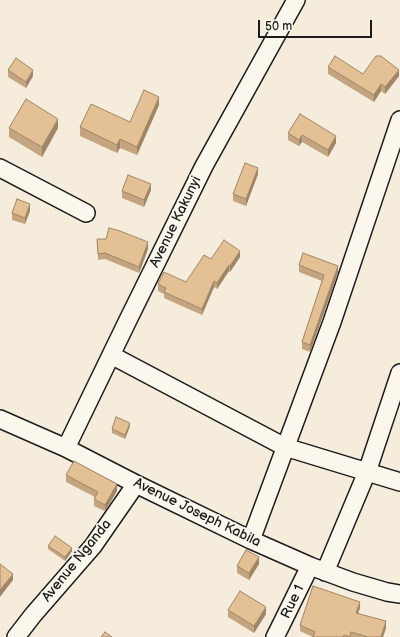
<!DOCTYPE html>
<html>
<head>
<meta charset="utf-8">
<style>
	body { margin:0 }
	#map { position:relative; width:400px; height:637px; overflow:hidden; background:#f6ecdb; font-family:"Balsamiq Sans",sans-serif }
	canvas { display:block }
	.scale { position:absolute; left:258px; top:20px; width:114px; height:18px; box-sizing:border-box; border:2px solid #1c1c1c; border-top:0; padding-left:5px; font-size:12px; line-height:14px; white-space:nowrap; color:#1c1c1c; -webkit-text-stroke:3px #fbf7ec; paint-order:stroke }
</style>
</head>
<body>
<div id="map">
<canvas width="400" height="637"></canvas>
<div class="scale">50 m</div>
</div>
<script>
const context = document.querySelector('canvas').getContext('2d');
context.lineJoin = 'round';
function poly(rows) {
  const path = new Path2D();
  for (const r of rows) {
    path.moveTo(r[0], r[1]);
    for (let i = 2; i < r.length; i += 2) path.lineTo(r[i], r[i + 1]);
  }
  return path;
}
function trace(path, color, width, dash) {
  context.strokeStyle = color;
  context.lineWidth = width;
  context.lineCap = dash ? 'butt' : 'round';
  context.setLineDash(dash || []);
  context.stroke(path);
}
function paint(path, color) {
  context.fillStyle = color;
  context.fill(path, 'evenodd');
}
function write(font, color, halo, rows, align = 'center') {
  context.font = font + ' "Balsamiq Sans",sans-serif';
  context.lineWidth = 3.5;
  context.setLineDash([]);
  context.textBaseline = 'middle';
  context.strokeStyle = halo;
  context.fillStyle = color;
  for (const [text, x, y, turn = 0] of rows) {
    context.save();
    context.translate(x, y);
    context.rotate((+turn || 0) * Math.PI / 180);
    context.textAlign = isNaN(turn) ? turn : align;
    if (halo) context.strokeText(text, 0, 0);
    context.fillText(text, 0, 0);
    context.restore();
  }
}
const minor = poly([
	[0,168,86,213],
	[111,355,285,447,400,482],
	[0,419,66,448,136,484,251,540,310,566,353,582,387,592,400,594],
	[66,448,128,320,204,166,296,0],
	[251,540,332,322,400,120],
	[325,572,367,472,400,373],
	[16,637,33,615,93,546,136,484],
	[275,637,282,623,310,566]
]);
trace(minor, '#1c1c1c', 20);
trace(minor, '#fbf7ec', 17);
paint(poly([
	[328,67,363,74,399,76,385,94,381,91,374,102,328,74],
	[8,70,33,76,26,88,8,77],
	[159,105,137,155,120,148,117,153,80,136,80,127,130,122],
	[300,114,336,143,328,157,302,142,299,146,288,140,288,133],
	[9,128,58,128,42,157,9,137],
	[258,174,246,206,233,201,233,194],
	[151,190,144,207,122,198,122,191],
	[30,211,25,224,12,220,12,213],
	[97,239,148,249,139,273,105,259,98,260],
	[240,257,230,272,229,271,217,289,214,287,202,315,164,298,164,294,158,291,158,284,186,282,211,259],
	[299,265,338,273,310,352,302,349,302,342,322,281,299,272],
	[130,426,125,439,112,433,112,429],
	[66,475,117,491,105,511,94,506,94,499,95,497,66,482],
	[48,546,72,551,65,561,48,549],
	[259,564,249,580,237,573,237,566],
	[360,608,358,613,386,628,383,637,313,637,300,631,300,625],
	[228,610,266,614,254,633,228,617]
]), '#c4a580');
paint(poly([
	[33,70,33,76,26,88,26,82],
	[399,70,399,76,385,94,385,87],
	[381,84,381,91,374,102,374,95],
	[159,97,159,105,137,155,137,147],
	[58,119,58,128,42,157,42,147],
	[302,135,302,142,299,146,299,140],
	[336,136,336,143,328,157,328,150],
	[120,139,120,148,117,153,117,145],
	[258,168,258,174,246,206,246,199],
	[151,184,151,190,144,207,144,200],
	[30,204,30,211,25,224,25,218],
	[148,242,148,249,139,273,139,267],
	[240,251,240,257,230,272,230,266],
	[229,265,229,271,217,289,217,283],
	[338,266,338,273,310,352,310,345],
	[214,281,214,287,202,315,202,309],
	[130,423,130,426,125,439,125,435],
	[117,484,117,491,105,511,105,505],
	[72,548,72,551,65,561,65,557],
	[259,557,259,564,249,580,249,573],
	[13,574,13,580,0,597,0,590],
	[360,602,360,608,356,619,356,613],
	[266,607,266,614,254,633,254,626],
	[386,621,386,628,383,637,381,637]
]), '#a08668');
const building = poly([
	[335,56,363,74,376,56,381,56,399,70,385,87,381,84,374,95,328,67,335,56],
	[16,58,33,70,26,82,8,70,16,58],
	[144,90,159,97,137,147,120,139,117,145,80,127,91,104,130,122,144,90],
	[26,99,58,119,42,147,9,128,26,99],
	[300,114,336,136,328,150,302,135,299,140,288,133,300,114],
	[245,163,258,168,246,199,233,194,245,163],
	[128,175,151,184,144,200,122,191,128,175],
	[17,199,30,204,25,218,12,213,17,199],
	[109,228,120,231,148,242,139,267,105,253,98,254,97,239,106,239,109,228],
	[224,240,240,251,230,266,229,265,217,283,214,281,202,309,164,292,166,288,158,284,164,272,186,282,204,255,211,259,224,240],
	[303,253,338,266,310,345,302,342,324,275,299,265,303,253],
	[116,417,130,423,125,435,112,429,116,417],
	[74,461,117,484,105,505,94,499,98,492,66,475,74,461],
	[55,536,72,548,65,557,48,546,55,536],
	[246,550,259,557,249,573,237,566,246,550],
	[0,564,13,574,0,590,0,564],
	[313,586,360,602,356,613,386,621,381,637,368,637,351,632,350,637,344,635,343,637,313,637,315,632,300,625,313,586],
	[240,591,266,607,254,626,228,610,240,591],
	[105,632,112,637,101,637,105,632]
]);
paint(building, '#e4c095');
trace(building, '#a08668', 1);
write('14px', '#1c1c1c', '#fbf7ec', [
	["Avenue Kakunyi",176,222,-64],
	["Avenue Joseph Kabila",197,513,26],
	["Avenue Nganda",77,561,-51],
	["Rue 1",293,602,-64]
]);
</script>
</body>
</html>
